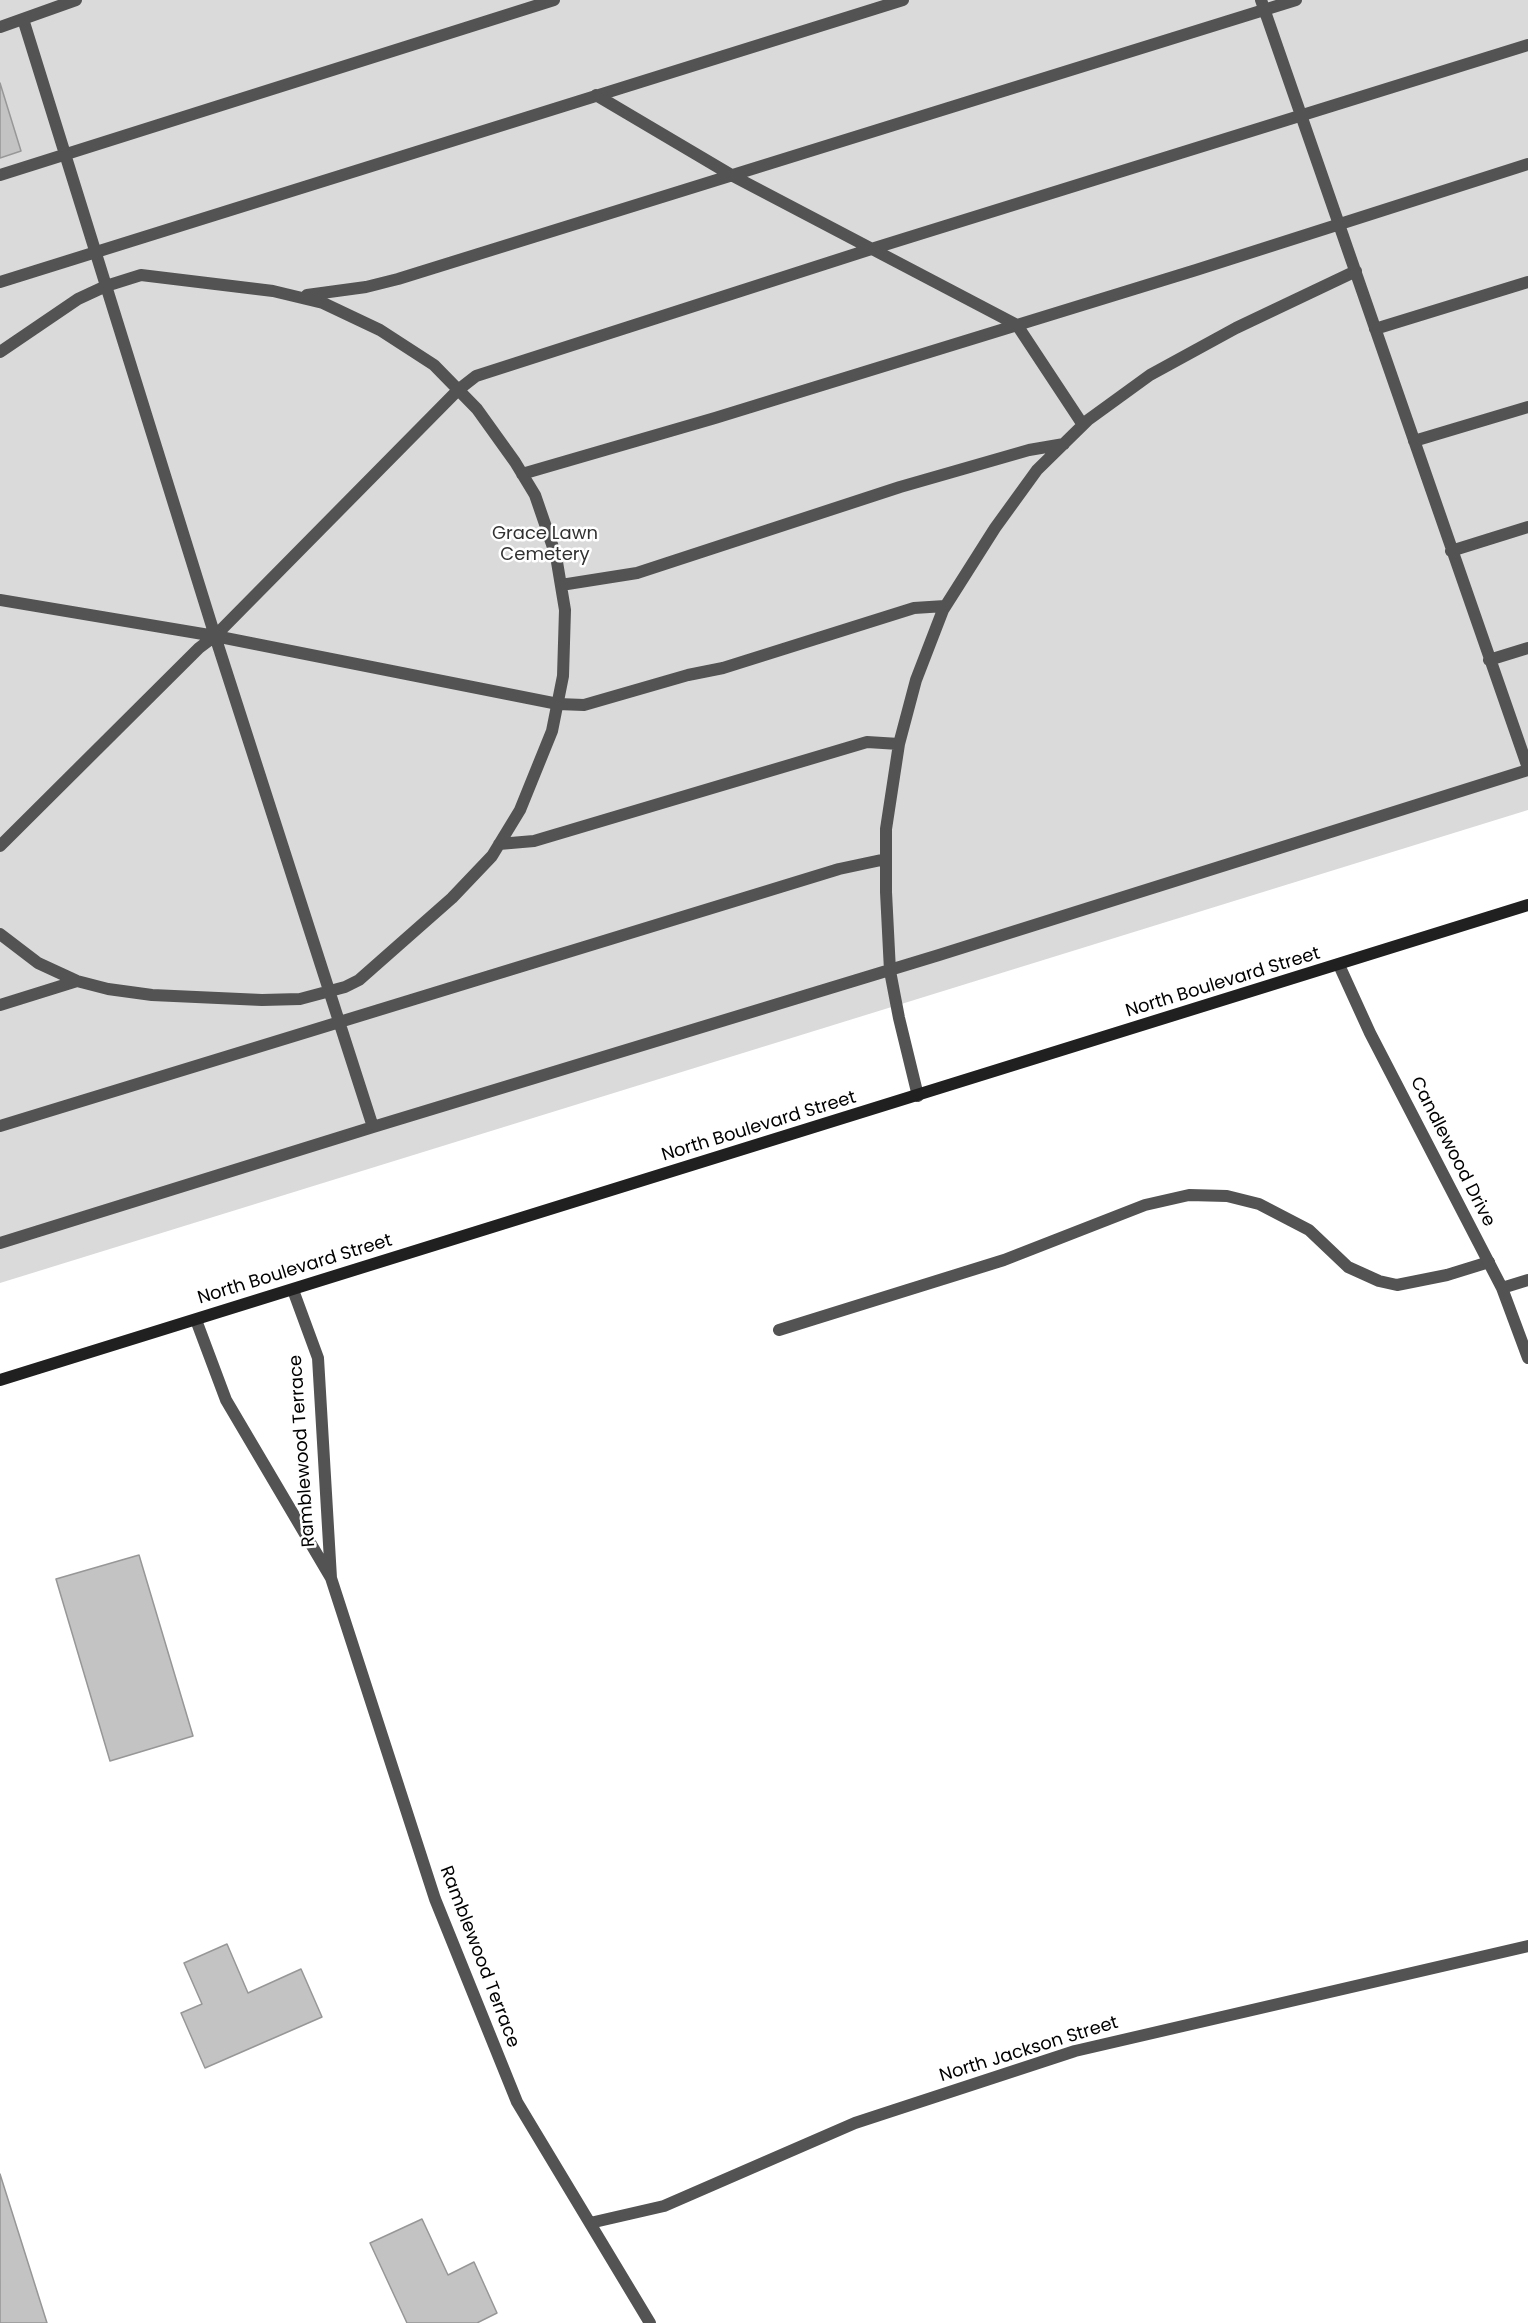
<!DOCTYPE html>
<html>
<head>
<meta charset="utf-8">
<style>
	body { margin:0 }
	canvas { display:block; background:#fff }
</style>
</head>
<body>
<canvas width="1528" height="2323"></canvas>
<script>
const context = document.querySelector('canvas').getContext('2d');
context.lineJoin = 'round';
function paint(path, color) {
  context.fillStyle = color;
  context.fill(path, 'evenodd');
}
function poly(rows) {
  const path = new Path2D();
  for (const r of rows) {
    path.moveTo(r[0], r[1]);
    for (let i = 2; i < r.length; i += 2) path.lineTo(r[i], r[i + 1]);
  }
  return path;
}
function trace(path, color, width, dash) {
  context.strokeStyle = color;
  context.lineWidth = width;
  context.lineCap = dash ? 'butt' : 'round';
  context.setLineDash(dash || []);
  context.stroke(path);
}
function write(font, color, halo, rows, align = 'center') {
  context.font = font + ' Poppins,sans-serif';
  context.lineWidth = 5;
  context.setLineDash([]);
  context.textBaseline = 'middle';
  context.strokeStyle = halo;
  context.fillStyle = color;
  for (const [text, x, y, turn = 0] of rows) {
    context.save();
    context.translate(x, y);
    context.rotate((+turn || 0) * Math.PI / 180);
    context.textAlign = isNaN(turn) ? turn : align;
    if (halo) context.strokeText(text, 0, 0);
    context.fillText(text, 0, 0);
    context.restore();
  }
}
paint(poly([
	[0,0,1528,0,1528,810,0,1283]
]), '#dadada');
const building = poly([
	[0,83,21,151,0,158,0,83],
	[139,1555,193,1736,110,1761,56,1579,139,1555],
	[227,1944,248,1993,301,1969,322,2017,205,2068,181,2013,202,2004,184,1963,227,1944],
	[0,2174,47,2323,0,2323,0,2174],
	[422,2219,448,2275,474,2262,497,2313,477,2323,407,2323,370,2243,422,2219]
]);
paint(building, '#c3c3c3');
trace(building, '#979797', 1.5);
trace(poly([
	[1261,0,1528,768],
	[23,19,215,636,373,1127],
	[0,27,76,0],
	[596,95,733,176,1017,325,1083,425],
	[0,175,554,0],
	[0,282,903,0],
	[307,295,366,287,398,279,1296,0],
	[1375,329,1528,282],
	[0,352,78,299,106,286,141,275,273,291,323,303,380,330,434,365,477,409,515,462,535,495,556,556,565,610,563,676,552,731,520,810,492,856,452,898,359,980,345,987,300,999,262,1000,152,995,108,989,77,981,38,963,0,934],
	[1414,441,1528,407],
	[522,474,715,418,1196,270,1528,164],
	[1451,551,1528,527],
	[561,585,637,573,900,487,1029,450,1064,444],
	[0,600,215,636,558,704,584,705,688,675,723,668,914,608,945,606],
	[1489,660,1528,648],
	[499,844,534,841,867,742,899,744],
	[0,846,199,648,215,636,458,390,476,376,865,251,1528,45],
	[0,1005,77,981],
	[918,1096,899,1018,890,971,886,892,886,829,899,744,916,680,943,610,995,528,1037,470,1088,420,1150,375,1236,328,1356,271],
	[0,1126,839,869,886,859],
	[0,1243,373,1127,939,955,1528,770],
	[779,1330,1004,1260,1145,1205,1189,1195,1227,1196,1259,1204,1309,1230,1348,1267,1379,1281,1397,1285,1447,1275,1489,1262]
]), '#535353', 12);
trace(poly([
	[1339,965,1370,1033,1502,1288,1528,1358],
	[1502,1288,1528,1280],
	[196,1320,226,1400,331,1578,318,1358,293,1290],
	[331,1578,435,1899,517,2102,650,2323],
	[590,2223,664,2206,855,2123,1075,2051,1528,1946]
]), '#535353', 12);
trace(poly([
	[0,1380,1528,905]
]), '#202020', 12);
write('18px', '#313131', '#fff', [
	["Grace Lawn",545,534],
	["Cemetery",545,555]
]);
write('18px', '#000', '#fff', [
	["North Boulevard Street",1223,983,-17],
	["North Boulevard Street",759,1127,-17],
	["Candlewood Drive",1452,1152,63],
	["North Boulevard Street",295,1270,-17],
	["Ramblewood Terrace",303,1451,-94],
	["Ramblewood Terrace",479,1957,69],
	["North Jackson Street",1029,2050,-17]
]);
</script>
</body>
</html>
